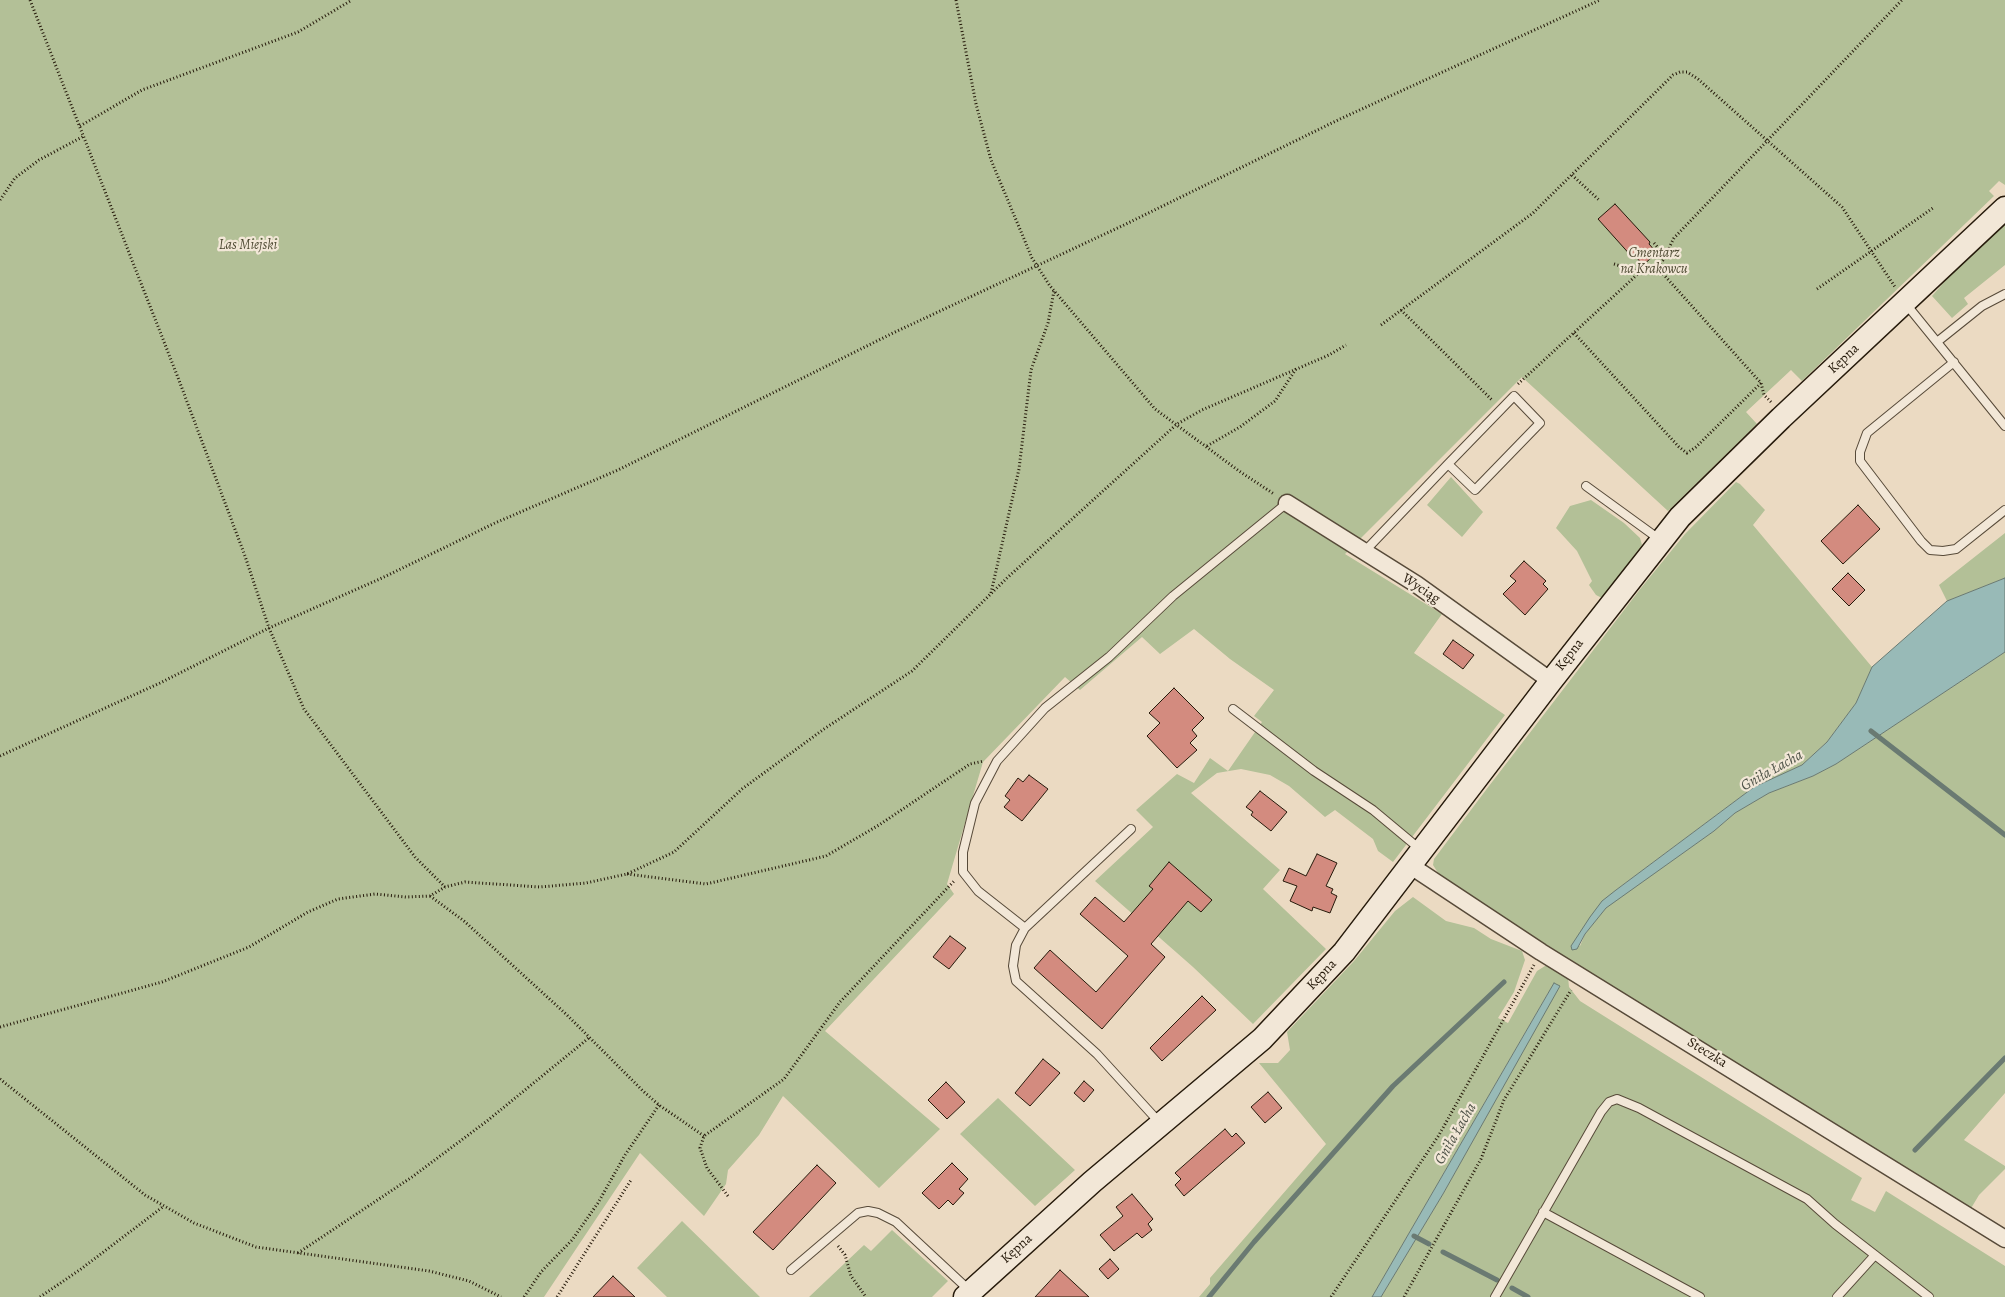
<!DOCTYPE html>
<html>
<head>
<meta charset="utf-8">
<style>
	body { margin:0 }
	canvas { display:block; background:#ebdac2 }
</style>
</head>
<body>
<canvas width="2005" height="1297"></canvas>
<script>
const context = document.querySelector('canvas').getContext('2d');
context.lineJoin = 'round';
function paint(path, color) {
  context.fillStyle = color;
  context.fill(path, 'evenodd');
}
function poly(rows) {
  const path = new Path2D();
  for (const r of rows) {
    path.moveTo(r[0], r[1]);
    for (let i = 2; i < r.length; i += 2) path.lineTo(r[i], r[i + 1]);
  }
  return path;
}
function trace(path, color, width, dash) {
  context.strokeStyle = color;
  context.lineWidth = width;
  context.lineCap = dash ? 'butt' : 'round';
  context.setLineDash(dash || []);
  context.stroke(path);
}
function write(font, color, halo, rows, align = 'center') {
  context.font = font + ' Alegreya,serif';
  context.lineWidth = 4.5;
  context.setLineDash([]);
  context.textBaseline = 'middle';
  context.strokeStyle = halo;
  context.fillStyle = color;
  for (const [text, x, y, turn = 0] of rows) {
    context.save();
    context.translate(x, y);
    context.rotate((+turn || 0) * Math.PI / 180);
    context.textAlign = isNaN(turn) ? turn : align;
    if (halo) context.strokeText(text, 0, 0);
    context.fillText(text, 0, 0);
    context.restore();
  }
}
paint(poly([
	[0,0,2005,0,2005,185,1999,181,1989,191,1994,196,1802,381,1791,370,1746,412,1757,424,1668,511,1522,377,1345,554,1442,614,1414,653,1505,715,1393,862,1378,851,1373,839,1335,810,1325,817,1289,786,1270,775,1241,769,1217,773,1191,793,1280,870,1263,889,1326,949,1253,1024,1193,967,1095,881,1153,827,1136,810,1177,774,1194,783,1210,758,1228,771,1262,722,1254,716,1274,690,1230,659,1194,629,1160,654,1142,637,1080,690,1065,677,983,762,947,884,954,894,825,1031,940,1129,879,1188,783,1096,759,1135,728,1170,726,1184,704,1216,640,1153,544,1297,0,1297],
	[2005,222,2005,265,1964,298,1968,304,1952,318,1932,296,1953,272],
	[1451,477,1483,512,1462,537,1427,505],
	[1736,482,1740,484,1765,510,1753,525,1872,667,1856,703,1827,742,1802,765,1754,787,1616,890,1574,942,1580,946,1585,934,1605,908,1714,831,1735,813,1769,793,1813,776,1836,764,2005,652,2005,1093,1964,1140,2005,1166,2005,1169,1979,1195,1970,1210,1475,902,1440,876,1433,865,1434,859,1489,786,1641,588,1685,534],
	[1591,500,1624,523,1640,538,1642,545,1602,598,1596,595,1589,585,1592,581,1577,551,1556,528,1570,506],
	[2005,533,2005,578,1947,601,1939,585],
	[1413,897,1446,921,1474,928,1491,939,1522,951,1525,960,1514,992,1498,1018,1508,1023,1537,971,1545,966,1550,966,1568,977,1569,987,1580,1001,1862,1178,1851,1200,1875,1212,1886,1191,2005,1266,2005,1297,1381,1297,1443,1194,1559,986,1548,993,1372,1297,1199,1297,1210,1284,1210,1278,1326,1144,1259,1063,1278,1063,1290,1050,1287,1032,1354,961,1395,911],
	[998,1098,1075,1170,1035,1206,960,1134],
	[682,1221,760,1297,667,1297,637,1268],
	[892,1230,948,1281,932,1297,809,1297,864,1245,871,1251]
]), '#b3c097');
const water = poly([
	[2005,578,2005,652,1836,764,1813,776,1769,793,1735,813,1714,831,1606,908,1585,934,1577,949,1572,950,1571,946,1590,917,1602,901,1616,890,1754,787,1802,765,1827,742,1856,703,1872,667,1947,601,2005,578],
	[1554,983,1560,986,1443,1194,1381,1297,1372,1297,1554,983]
]);
paint(water, '#98bab7');
trace(water, '#6a7a72', 1);
trace(poly([
	[1871,731,2005,835],
	[1915,1150,2005,1058],
	[1414,1236,1429,1244],
	[1443,1252,1497,1280],
	[1512,1288,1528,1297],
	[1209,1297,1254,1242,1393,1086,1504,982]
]), '#6a7a72', 5);
const building = poly([
	[1615,204,1650,242,1649,244,1657,253,1643,265,1635,256,1633,258,1598,219,1615,204],
	[1858,505,1880,529,1843,564,1821,541,1858,505],
	[1524,561,1546,581,1543,584,1548,589,1525,615,1503,594,1516,581,1510,576,1524,561],
	[1848,573,1865,590,1849,606,1832,589,1848,573],
	[1453,640,1474,655,1463,669,1443,654,1453,640],
	[1174,688,1204,718,1192,730,1197,736,1190,743,1197,750,1177,768,1147,736,1160,723,1149,713,1174,688],
	[1029,775,1048,789,1022,821,1004,807,1010,800,1005,796,1018,778,1023,782,1029,775],
	[1260,791,1287,812,1271,831,1251,815,1253,812,1246,807,1260,791],
	[1317,854,1337,863,1326,886,1333,889,1331,893,1337,896,1330,913,1313,907,1312,911,1290,901,1297,886,1283,881,1289,868,1306,876,1317,854],
	[1169,862,1212,900,1201,912,1188,901,1151,944,1165,957,1102,1029,1034,968,1050,950,1096,992,1128,956,1080,914,1095,897,1124,922,1153,889,1149,886,1169,862],
	[950,936,966,948,949,969,933,957,950,936],
	[1202,996,1216,1010,1162,1061,1150,1048,1202,996],
	[1043,1059,1060,1073,1030,1106,1015,1093,1043,1059],
	[1084,1081,1094,1090,1084,1102,1074,1093,1084,1081],
	[946,1082,965,1102,947,1119,928,1100,946,1082],
	[1268,1092,1282,1108,1265,1123,1251,1107,1268,1092],
	[1225,1129,1232,1137,1236,1133,1245,1143,1184,1196,1175,1185,1181,1179,1175,1173,1225,1129],
	[952,1163,968,1179,959,1189,964,1193,953,1205,948,1200,939,1209,922,1193,952,1163],
	[817,1165,836,1183,773,1250,753,1232,817,1165],
	[1132,1194,1153,1219,1148,1224,1152,1230,1142,1238,1137,1233,1114,1251,1100,1235,1123,1216,1116,1207,1132,1194],
	[1110,1259,1119,1269,1108,1279,1099,1269,1110,1259],
	[1060,1270,1089,1297,1035,1297,1060,1270],
	[613,1276,635,1297,593,1297,613,1276]
]);
paint(building, '#d38b7f');
trace(building, '#261a0b', 1);
const lane = poly([
	[1906,304,2005,426],
	[1937,342,1982,306,2005,294],
	[1954,362,1867,433,1860,452,1860,461,1921,541,1930,550,1943,551,1956,549,2005,510],
	[1586,486,1659,539],
	[1364,552,1448,464,1514,396,1540,423,1475,490,1448,464],
	[1233,709,1314,771,1373,810,1421,850],
	[1131,829,1025,928,1016,945,1013,966,1016,981,1097,1054,1159,1122],
	[1025,928,978,891,963,872,963,852,975,803,997,761,1045,708,1109,657,1173,596,1287,503],
	[1543,1212,1700,1297],
	[791,1270,858,1213,868,1211,878,1213,896,1222,969,1290],
	[1495,1297,1601,1112,1609,1102,1617,1099,1639,1108,1807,1199,1835,1224,1929,1297],
	[1837,1297,1875,1255]
]);
const street = poly([
	[1287,503,1416,584,1551,681],
	[1411,866,1541,952,2005,1239]
]);
const secondary = poly([
	[965,1297,1092,1182,1262,1039,1344,952,1551,681,1680,517,1781,418,2005,208]
]);
trace(lane, '#574a39', 10);
trace(street, '#574a39', 19);
trace(secondary, '#261a0b', 25);
trace(poly([
	[30,0,177,375,245,556,269,628,304,709,415,857,445,887],
	[956,0,976,104,991,160,1032,258,1050,286,1155,409,1239,471,1274,494],
	[80,126,142,90,298,32,352,0],
	[1572,175,1599,200],
	[0,200,15,178,39,160,84,136],
	[1654,243,1665,256],
	[1614,264,1640,272],
	[1656,266,1761,383,1764,395,1771,402],
	[1817,289,1933,208],
	[1401,310,1493,401],
	[1381,325,1533,213,1673,75,1680,72,1687,72,1698,79,1842,207,1895,287],
	[1574,333,1679,447,1687,453,1696,447,1761,383],
	[1518,384,1640,272,1650,272,1663,260,1674,238,1902,0],
	[1207,446,1240,427,1275,401,1296,369],
	[991,593,1019,469,1031,370,1048,323,1054,291],
	[0,756,160,683,269,628,382,578,495,523,618,470,893,333,1124,225,1340,119,1600,0],
	[627,874,706,884,826,856,879,825,970,764,984,761],
	[430,896,464,921,567,1015,643,1091,659,1105,704,1136],
	[0,1027,162,982,249,947,308,912,338,899,375,894,406,897,430,896,445,887,465,882,540,887,586,883,627,874,674,852,742,789,824,729,912,671,1007,578,1177,424,1202,410,1329,355,1346,345],
	[0,1079,145,1195,194,1223,256,1247,429,1271,469,1281,501,1297],
	[728,1196,707,1168,700,1148,704,1136,784,1079,840,1002,955,880],
	[838,1246,845,1255,851,1276,866,1297],
	[298,1253,412,1177,487,1121,590,1037],
	[40,1297,81,1269,164,1206],
	[524,1297,541,1272,572,1240,598,1203,625,1155,659,1105],
	[557,1297,631,1180],
	[1331,1297,1439,1135,1534,965],
	[1404,1297,1481,1159,1504,1100,1571,990]
]), '#261a0b', 3, [1, 2.5]);
trace(lane, '#f2e7d7', 8);
trace(street, '#f2e7d7', 16);
trace(secondary, '#f2e7d7', 22);
write('italic 14px', '#504c35', '#f2e7d7', [
	["Las Miejski",248,246],
	["Cmentarz",1654,254],
	["na Krakowcu",1654,270]
]);
write('14px', '#261a0b', '#f2e7d7', [
	["Kępna",1844,359,-43],
	["Wyciąg",1421,589,34],
	["Kępna",1570,655,-52],
	["Kępna",1322,975,-47],
	["Steczka",1707,1053,32],
	["Kępna",1017,1249,-42]
]);
write('italic 15px', '#4e5247', '#f2e7d7', [
	["Gniła Łacha",1772,771,-29],
	["Gniła Łacha",1456,1134,-60]
]);
</script>
</body>
</html>
